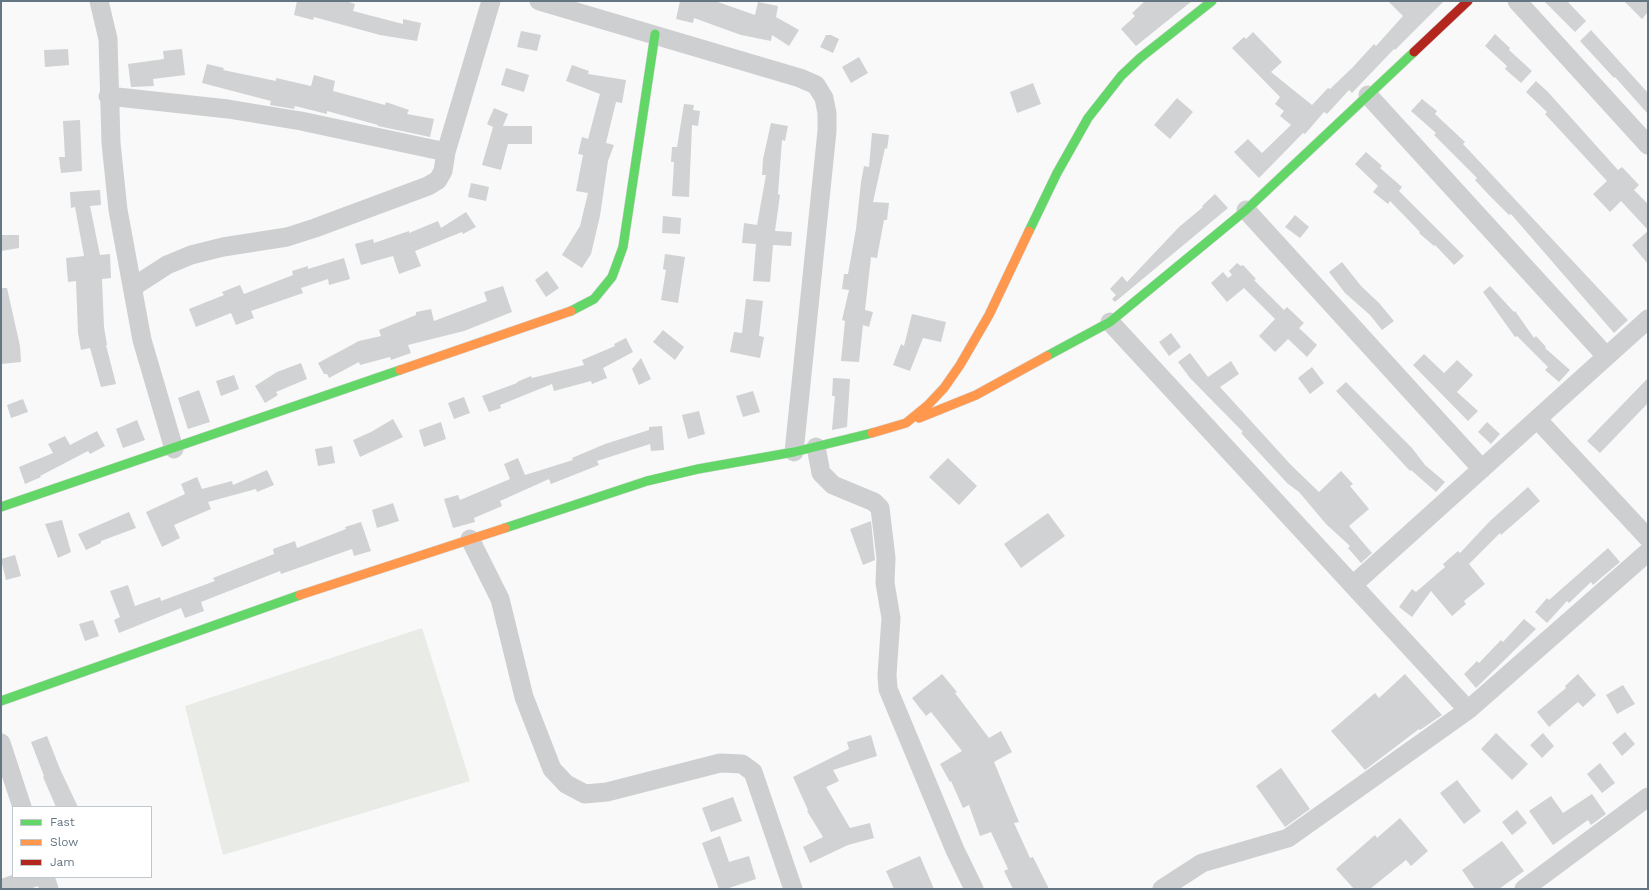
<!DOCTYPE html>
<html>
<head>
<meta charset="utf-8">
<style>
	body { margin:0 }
	#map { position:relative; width:1649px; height:890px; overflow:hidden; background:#f9f9f9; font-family:"Work Sans",sans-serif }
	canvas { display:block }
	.frame { position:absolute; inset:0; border:2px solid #657683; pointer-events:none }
	.legend { position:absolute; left:12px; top:806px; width:140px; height:72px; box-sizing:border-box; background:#fff; border:1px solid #c1c8cd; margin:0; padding:5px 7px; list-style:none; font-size:12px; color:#657683 }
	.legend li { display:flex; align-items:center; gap:8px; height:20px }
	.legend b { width:20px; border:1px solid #c1c8cd }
</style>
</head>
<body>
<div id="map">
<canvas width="1649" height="890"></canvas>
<div class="frame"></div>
<ul class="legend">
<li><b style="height:5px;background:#63d668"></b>Fast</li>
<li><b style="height:5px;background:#ff974d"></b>Slow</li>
<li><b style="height:5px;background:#b3261e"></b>Jam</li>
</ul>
</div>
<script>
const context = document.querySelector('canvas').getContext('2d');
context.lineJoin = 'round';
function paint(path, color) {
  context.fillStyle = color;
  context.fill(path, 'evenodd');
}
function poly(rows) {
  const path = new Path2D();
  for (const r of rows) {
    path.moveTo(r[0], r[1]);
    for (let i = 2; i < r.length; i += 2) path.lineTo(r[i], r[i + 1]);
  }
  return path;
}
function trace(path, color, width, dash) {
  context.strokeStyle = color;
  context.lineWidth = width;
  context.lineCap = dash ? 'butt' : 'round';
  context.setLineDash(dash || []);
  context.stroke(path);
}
paint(poly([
	[422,628,470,781,223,855,185,706]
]), '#e8ebe6');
paint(poly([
	[297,1,346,1,355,4,353,11,403,24,403,19,421,23,417,41,380,35,314,17,313,20,294,15],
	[680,1,715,1,755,15,758,2,778,6,776,17,799,30,789,46,772,35,771,41,741,35,694,18,693,23,676,19],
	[1145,1,1192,1,1136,46,1121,29,1135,16,1132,13],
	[1388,1,1444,1,1395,50,1394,49,1352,93,1349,90,1327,114,1324,112,1305,134,1303,133,1259,178,1234,152,1248,139,1262,153,1291,125,1280,116,1284,111,1275,104,1280,97,1232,48,1244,37,1246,39,1253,32,1282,62,1271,72,1312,105,1328,88,1330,89,1353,67,1374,44,1376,46,1403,16],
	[1544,1,1567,1,1586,21,1575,32],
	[1624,1,1648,1,1648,12,1642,19],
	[1591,30,1648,93,1648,114,1615,77,1614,78,1580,41],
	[521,31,541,35,537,51,517,47],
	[1495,34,1510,48,1509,50,1532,71,1521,83,1505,69,1507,66,1485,46],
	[826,35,831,35,839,39,833,53,820,47],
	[68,49,69,65,45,67,44,50],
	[182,49,185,75,153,79,154,86,131,87,128,64,164,59,163,51],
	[859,57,868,73,851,83,842,67],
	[207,64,224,68,223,70,276,81,276,78,311,86,314,75,335,81,333,91,385,105,386,102,409,110,407,114,434,119,430,137,378,126,378,125,327,111,327,114,295,106,294,109,270,105,271,101,202,83],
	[572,65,589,71,588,74,626,80,622,103,616,102,606,143,614,145,608,161,600,216,591,254,582,268,562,255,580,226,588,193,576,191,583,155,578,154,582,137,588,139,600,94,566,81],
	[506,68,529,75,524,92,501,85],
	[1536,81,1548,92,1618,170,1622,167,1639,185,1634,190,1648,204,1648,230,1621,201,1610,212,1593,194,1607,181,1545,114,1547,112,1526,92],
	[1033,83,1041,104,1017,113,1010,92],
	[1177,98,1193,112,1170,139,1154,125],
	[1422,99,1437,111,1435,114,1465,142,1463,144,1628,320,1614,333,1511,214,1509,215,1488,194,1475,180,1477,178,1434,135,1436,133,1411,111],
	[684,104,694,105,693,110,700,111,698,126,692,125,689,197,672,196,674,162,671,162,672,147,677,147],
	[494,108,508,114,503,126,532,126,532,144,508,144,501,170,482,165,493,127,487,124],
	[80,120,82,171,61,173,59,157,65,157,63,121],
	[771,123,788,126,785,141,782,140,778,194,780,195,775,231,792,232,791,246,773,245,770,282,753,281,756,244,742,243,744,223,757,225,766,175,762,175,763,159],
	[872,133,889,135,887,149,885,148,873,202,889,203,887,220,884,220,877,258,871,257,865,310,873,312,869,327,863,325,859,362,841,361,845,321,842,320,849,290,842,289,844,274,848,274,856,229,861,182,864,166,869,167],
	[1366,152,1382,166,1380,168,1402,187,1399,191,1464,256,1454,265,1435,245,1434,246,1419,233,1420,232,1390,201,1388,204,1373,192,1378,186,1355,164],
	[471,183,489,187,486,201,468,197],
	[100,190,101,205,90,206,100,255,110,254,111,278,102,279,104,327,107,345,106,345,116,384,101,387,90,348,81,350,78,333,76,281,68,282,66,258,84,256,75,207,71,208,70,192],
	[1215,194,1228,208,1115,302,1112,299,1116,295,1110,289,1122,276,1127,282,1179,227,1203,207,1202,206],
	[466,212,476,227,463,234,462,232,415,251,421,266,399,274,393,256,361,265,355,244,373,239,374,243,409,231,409,233,438,221,441,228],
	[1295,215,1309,227,1300,238,1285,227],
	[663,216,681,218,680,234,662,233],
	[1648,231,1648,264,1632,245],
	[1,235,19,235,19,248,1,251],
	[665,254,685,257,678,303,661,300,666,270,663,269],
	[344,258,350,279,329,285,328,279,301,288,303,293,251,311,254,318,236,325,231,313,196,327,189,309,224,295,222,292,240,285,244,294,293,275,292,271,308,266,308,269],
	[1342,262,1361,286,1379,303,1394,321,1382,330,1370,315,1345,293,1329,272],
	[1237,263,1241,266,1243,265,1256,279,1254,280,1284,310,1287,307,1304,323,1299,328,1317,345,1307,357,1288,339,1275,352,1259,336,1275,319,1244,288,1227,302,1211,283,1223,272,1228,278,1232,275,1229,271],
	[547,271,559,288,546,297,535,280],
	[503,286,512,312,464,331,408,345,411,353,391,360,390,357,360,365,359,362,329,378,327,374,324,374,318,363,359,341,381,336,379,330,416,315,416,312,431,309,434,321,487,301,484,292],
	[1490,286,1514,312,1515,311,1534,338,1536,336,1546,347,1545,348,1570,370,1559,382,1545,370,1548,367,1517,336,1515,337,1483,292],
	[1,288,7,288,20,346,21,362,1,364],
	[746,299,763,301,759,336,764,337,760,358,730,352,734,332,742,333],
	[912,314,946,322,941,342,923,338,910,371,893,365,901,344,904,346],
	[663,330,684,347,675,360,653,342],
	[1171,333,1181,347,1169,356,1159,342],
	[626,338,633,352,603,368,607,378,592,384,591,381,554,391,552,384,500,405,501,408,489,412,482,396,517,383,517,382,531,376,532,378,584,365,582,360,615,346,614,344],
	[1190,353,1208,377,1231,361,1239,374,1220,387,1291,465,1319,492,1341,471,1353,484,1350,486,1369,509,1349,526,1372,553,1361,563,1348,548,1350,546,1326,524,1299,492,1287,483,1241,433,1243,432,1190,378,1178,362],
	[1424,354,1444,373,1457,360,1473,375,1457,392,1478,411,1468,421,1413,365],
	[641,358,651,379,639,385,632,369],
	[301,363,307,379,276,392,278,395,265,403,255,386,277,372],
	[1312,367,1324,383,1310,394,1298,378],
	[234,375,239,389,221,396,216,381],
	[833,378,850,379,847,427,832,430,835,396,832,396],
	[1648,378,1648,403,1600,453,1587,441],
	[1346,382,1412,448,1425,465,1445,482,1436,492,1411,470,1410,471,1336,391],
	[199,390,210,422,188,429,178,398],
	[753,391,760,412,743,417,736,396],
	[464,397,470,413,454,419,448,403],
	[23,399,28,412,11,418,7,405],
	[699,411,705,434,688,439,682,415],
	[393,419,403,437,360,457,353,440,371,432],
	[137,420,145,440,123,448,116,429],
	[441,422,446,439,424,447,419,430],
	[1487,422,1500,434,1491,444,1478,432],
	[662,426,664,450,651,451,650,444,597,461,599,465,551,484,549,479,500,501,502,506,474,518,475,522,453,528,444,499,458,495,460,500,510,479,504,464,518,458,525,475,573,460,572,458,605,444,649,430,649,427],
	[97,431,105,446,90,454,88,451,40,476,41,477,25,484,19,467,53,453,48,444,65,436,70,445],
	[332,446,335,463,318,466,315,449],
	[948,458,977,486,959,505,929,477],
	[267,470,274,485,257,492,256,489,208,502,211,509,174,525,180,538,162,547,146,512,185,494,181,484,197,477,202,489,232,481,233,485],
	[1528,487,1540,501,1501,535,1500,533,1469,564,1485,584,1464,601,1466,604,1452,616,1431,591,1412,617,1399,607,1412,589,1416,592,1445,567,1443,564,1458,551,1460,553,1490,521],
	[393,503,399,521,377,528,372,510],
	[129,512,136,528,101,541,101,543,86,550,78,534],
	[1048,513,1065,536,1021,568,1004,544],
	[62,520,71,552,58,558,45,524],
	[871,521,875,560,863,565,850,529],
	[361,522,371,551,354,556,352,549,281,574,280,571,201,602,204,611,185,618,181,608,119,633,114,620,120,617,110,591,128,585,135,606,160,597,161,601,215,581,213,578,274,554,273,549,295,541,297,548,346,529,345,527],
	[1608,548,1620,562,1601,578,1593,585,1591,582,1569,603,1567,601,1547,623,1535,612,1547,598,1549,600],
	[15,555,21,576,6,580,1,559],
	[1524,619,1536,629,1476,688,1464,674,1477,661,1479,663,1501,640,1503,642],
	[93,620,99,636,85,641,79,624],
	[942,674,957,692,955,693,989,738,1001,731,1012,752,994,762,1019,822,1014,823,1030,858,1033,857,1049,889,1013,889,1004,871,1008,869,991,832,980,836,969,805,963,808,951,781,950,782,940,764,962,751,931,712,926,716,912,698],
	[1405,674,1442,715,1420,730,1419,729,1365,770,1331,731,1375,693,1379,698],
	[1578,674,1596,695,1583,707,1578,702,1549,727,1537,712,1566,688,1565,686],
	[1623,685,1635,704,1617,714,1606,695],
	[1625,732,1635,744,1622,756,1612,743],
	[1496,733,1528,764,1512,780,1481,749],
	[1543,733,1554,746,1542,758,1530,745],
	[871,735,877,756,833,770,839,781,826,787,850,828,870,823,874,838,848,845,810,863,803,847,823,837,807,811,808,810,793,777,849,749,847,742],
	[47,736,60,769,78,807,56,807,43,777,44,776,31,742],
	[1600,763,1615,783,1602,793,1587,774],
	[1281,768,1310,809,1285,827,1256,786],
	[1457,780,1481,811,1464,824,1440,793],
	[1592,794,1606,814,1591,825,1588,820,1553,845,1529,811,1551,796,1563,813],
	[733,797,742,821,711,832,702,808],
	[1517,810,1527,823,1512,835,1502,822],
	[1400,818,1428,851,1411,866,1406,860,1370,889,1354,889,1336,869,1375,835,1377,838],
	[720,836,729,862,749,856,756,879,726,889,719,889,702,843],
	[1502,841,1524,871,1499,889,1475,889,1462,870],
	[920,856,934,889,894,889,886,871]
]), '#d0d2d3');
const fast = poly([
	[1029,231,1057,173,1088,118,1121,76,1140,58,1212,1],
	[571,311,594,299,612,277,623,247,655,34],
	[1047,356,1110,322,1246,210,1414,52],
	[1,507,400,370],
	[505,528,647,481,698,469,794,452,872,433],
	[1,701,300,595]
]);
const slow = poly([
	[400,370,571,311],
	[919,418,976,395,1047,356],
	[872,433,906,423,928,405,944,388,960,365,989,315,1029,231],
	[300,595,505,528]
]);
const jam = poly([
	[1414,52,1468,1]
]);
trace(fast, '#d5d6d7', 10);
trace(slow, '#d5d6d7', 10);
trace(jam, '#d5d6d7', 10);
trace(poly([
	[99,1,108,39,111,143,118,210,142,340,174,449],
	[539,1,800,78,816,85,824,98,827,113,827,131,794,452],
	[1517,1,1648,145],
	[1368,95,1606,356],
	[108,96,228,109,301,121,446,152],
	[1246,210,1482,469],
	[133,287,167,265,191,255,223,247,287,237,315,228,428,186,438,180,443,171,446,152,491,1],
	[1110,322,1468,710],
	[1537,419,1648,538],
	[816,447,821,473,833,485,874,502,880,508,886,558,885,583,891,618,887,675,888,689,955,850,974,889],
	[470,539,500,599,524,697,552,769,566,784,585,794,607,792,720,763,742,764,753,772,793,889],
	[1354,584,1648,319],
	[1,743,22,807],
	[45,877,49,889],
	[1,889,35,877],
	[1162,889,1202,863,1288,838,1468,710,1648,552],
	[1524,889,1648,797]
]), '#cecfd0', 19);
trace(fast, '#63d668', 9);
trace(slow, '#ff974d', 9);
trace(jam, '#b3261e', 9);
</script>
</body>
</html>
